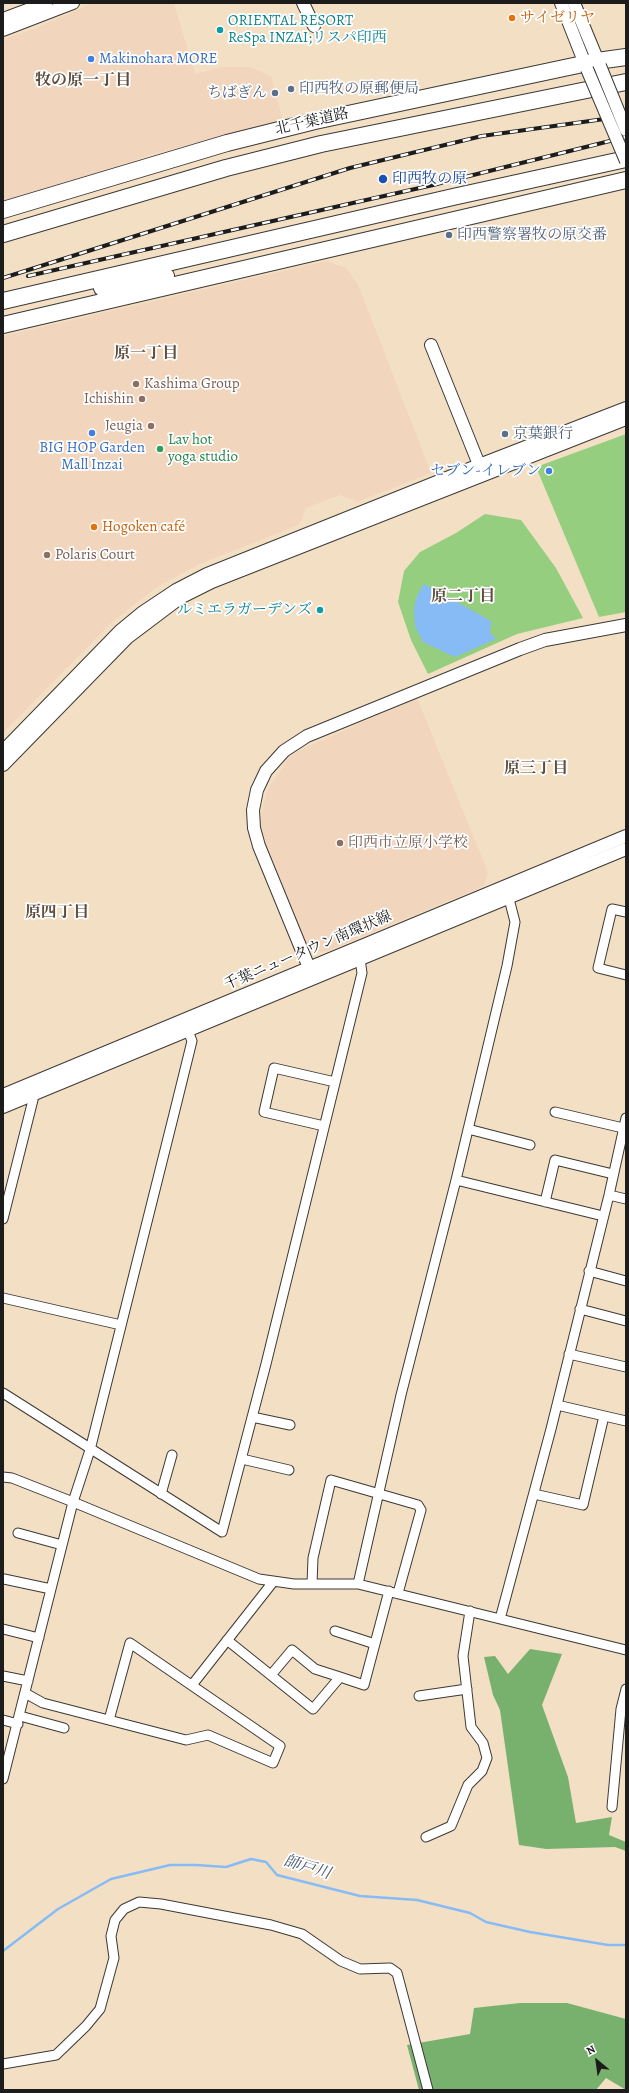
<!DOCTYPE html>
<html>
<head>
<meta charset="utf-8">
<style>
	body { margin:0 }
	#map { position:relative; width:629px; height:2093px; overflow:hidden; background:#f3e0c4; font-family:Alegreya,serif }
	canvas { display:block }
	.frame { position:absolute; inset:0; border:4px solid #1c1c1c; pointer-events:none }
	.north { position:absolute; left:577px; top:2041px; width:40px; height:40px; -webkit-text-stroke:3px #fff; paint-order:stroke; rotate:331deg; font-size:11px; font-weight:700; line-height:16px; text-align:center; color:#1c1c1c }
	.north::after { content:''; display:block; margin:auto; width:14px; height:18px; background:#1c1c1c; clip-path:polygon(50% 0,100% 100%,50% 72%,0 100%) }
</style>
</head>
<body>
<div id="map">
<canvas width="629" height="2093"></canvas>
<div class="frame"></div>
<div class="north">N</div>
</div>
<script>
const context = document.querySelector('canvas').getContext('2d');
context.lineJoin = 'round';
function paint(path, color) {
  context.fillStyle = color;
  context.fill(path, 'evenodd');
}
function poly(rows) {
  const path = new Path2D();
  for (const r of rows) {
    path.moveTo(r[0], r[1]);
    for (let i = 2; i < r.length; i += 2) path.lineTo(r[i], r[i + 1]);
  }
  return path;
}
function trace(path, color, width, dash) {
  context.strokeStyle = color;
  context.lineWidth = width;
  context.lineCap = dash ? 'butt' : 'round';
  context.setLineDash(dash || []);
  context.stroke(path);
}
function write(font, color, halo, rows, align = 'center') {
  context.font = font + ' Alegreya,"Noto Serif JP",serif';
  context.lineWidth = 3.5;
  context.setLineDash([]);
  context.textBaseline = 'middle';
  context.strokeStyle = halo;
  context.fillStyle = color;
  for (const [text, x, y, turn = 0] of rows) {
    context.save();
    context.translate(x, y);
    context.rotate((+turn || 0) * Math.PI / 180);
    context.textAlign = isNaN(turn) ? turn : align;
    if (halo) context.strokeText(text, 0, 0);
    context.fillText(text, 0, 0);
    context.restore();
  }
}
paint(poly([
	[92,3,174,3,195,74,221,67,249,67,271,76,283,120,146,156,35,196,3,205,3,39,34,29],
	[326,261,346,268,358,284,431,473,357,502,340,495,306,508,299,525,202,563,158,586,111,623,3,733,3,336],
	[417,698,488,872,484,886,330,950,320,952,312,949,305,942,261,834,260,826,263,805,268,789,289,757,300,750]
]), '#f1d5bd');
paint(poly([
	[626,434,626,612,599,617,536,467],
	[485,514,521,520,556,568,583,618,517,634,428,674,411,640,398,602,404,571,420,552,456,533]
]), '#96ce80');
paint(poly([
	[530,1649,562,1654,542,1705,568,1777,576,1823,612,1817,609,1835,626,1842,626,1851,615,1847,546,1849,519,1845,500,1710,493,1695,484,1657,495,1656,508,1674],
	[520,2003,567,2003,626,2019,626,2090,606,2078,596,2090,419,2090,407,2045,470,2034,474,2008]
]), '#78b16e');
paint(poly([
	[424,584,491,621,490,633,496,639,455,657,423,642,415,626,414,609,417,596]
]), '#86bbf5');
trace(poly([
	[3,1951,58,1909,111,1879,170,1865,196,1865,226,1867,251,1859,266,1862,277,1875,360,1896,417,1900,470,1913,486,1922,530,1932,608,1945,626,1945]
]), '#86bbf5', 2.5);
const street = poly([
	[626,912,612,909,598,968,626,975],
	[555,1112,623,1128],
	[324,1126,264,1112,274,1068,335,1082],
	[468,1129,530,1145],
	[456,1180,603,1216],
	[609,1195,626,1199],
	[545,1202,555,1160,613,1174],
	[3,1219,33,1100,31,1096],
	[589,1271,626,1281],
	[3,1298,121,1325],
	[580,1309,626,1321],
	[569,1354,626,1367],
	[3,1393,222,1532,266,1364,362,973,360,959],
	[557,1405,626,1421],
	[252,1417,290,1425],
	[242,1459,289,1470],
	[3,1477,12,1478,73,1502,259,1579,294,1584,358,1584,626,1650],
	[161,1494,172,1455],
	[534,1494,583,1505,604,1416],
	[18,1533,62,1545],
	[4,1579,51,1589],
	[312,1584,313,1558,331,1480,418,1505,421,1510,398,1593],
	[358,1584,401,1395,456,1180,507,966,515,922,507,891],
	[500,1619,551,1429,609,1195,626,1118],
	[3,1629,39,1638],
	[335,1631,375,1644],
	[227,1640,313,1709,340,1677,315,1669,292,1650,271,1675],
	[3,1676,28,1681],
	[340,1677,364,1685,389,1591],
	[192,1685,273,1582],
	[25,1693,43,1703,186,1740,208,1735,273,1763,280,1746,130,1643,109,1720],
	[419,1696,467,1689],
	[20,1716,64,1728],
	[3,1720,18,1724],
	[3,1779,73,1502,90,1450,175,1110,192,1041,188,1031],
	[612,1807,621,1709,626,1689],
	[426,1837,451,1826,468,1785,482,1771,487,1758,483,1743,471,1727,463,1656,470,1611],
	[3,2064,56,2055,86,2026,100,2009,114,1958,111,1936,115,1920,124,1909,139,1902,161,1904,271,1925,302,1934,341,1961,360,1969,390,1968,397,1973,428,2090]
]);
const secondary = poly([
	[303,3,314,26],
	[561,3,587,69],
	[574,3,600,66],
	[3,19,46,3],
	[3,30,73,3],
	[431,345,482,472],
	[3,751,120,631,143,612,176,590,207,574,479,465,626,408],
	[3,765,127,638,180,598,212,582,626,419],
	[312,975,259,846,254,828,253,810,257,790,266,771,284,751,307,736,520,649,545,640,626,625],
	[3,1095,626,836],
	[3,1107,626,849]
]);
const highway = poly([
	[3,210,227,143,315,121,597,61,626,57],
	[3,234,226,168,321,144,626,82],
	[102,288,166,276],
	[3,301,453,197,626,159],
	[3,325,626,180]
]);
trace(street, '#3c3935', 11);
trace(secondary, '#3c3935', 14);
trace(highway, '#3c3935', 18);
trace(street, '#fff', 9);
trace(secondary, '#fff', 12);
trace(highway, '#fff', 16);
const rail = poly([
	[28,276,433,185,626,137],
	[3,278,350,168,482,136,626,116]
]);
trace(rail, '#1c1c1c', 4);
trace(rail, '#fff', 2.5, [8]);
const secondaryBridge = poly([
	[600,66,626,130],
	[587,69,626,161]
]);
trace(secondaryBridge, '#3c3935', 14, []);
trace(secondaryBridge, '#fff', 12);
for (const [x, y, r, color] of [
	[512,18,4,"#e8710a"],
	[220,30,4,"#0f9aa8"],
	[91,59,4,"#3f7fe0"],
	[291,89,4,"#5c6f8a"],
	[275,93,4,"#5c6f8a"],
	[383,179,5,"#1a4fb4"],
	[449,235,4,"#5c6f8a"],
	[136,384,4,"#8d6e63"],
	[142,399,4,"#8d6e63"],
	[151,426,4,"#8d6e63"],
	[92,433,4,"#3f7fe0"],
	[505,434,4,"#5c6f8a"],
	[160,449,4,"#2e9e5b"],
	[549,471,4,"#3f7fe0"],
	[94,527,4,"#e8710a"],
	[47,555,4,"#8d6e63"],
	[320,610,4,"#0f9aa8"],
	[340,843,4,"#8d6e63"]
]) {
  const dot = new Path2D();
  dot.arc(x, y, r, 0, 2 * Math.PI);
  context.fillStyle = color;
  context.fill(dot);
  trace(dot, '#fff', 1.5);
}
write('15px', '#c56008', '#fff', [
	["サイゼリヤ",520,18],
	["Hogoken café",102,527]
], 'left');
write('15px', '#0d838f', '#fff', [
	["ORIENTAL RESORT",228,21],
	["ReSpa INZAI;リスパ印西",228,38],
	["ルミエラガーデンズ",312,610,"right"]
], 'left');
write('15px', '#366cbe', '#fff', [
	["Makinohara MORE",99,59],
	["BIG HOP Garden",92,448,"center"],
	["Mall Inzai",92,465,"center"],
	["セブン-イレブン",541,471,"right"]
], 'left');
write('15px', '#4e5e75', '#fff', [
	["印西牧の原郵便局",299,89],
	["ちばぎん",267,93,"right"],
	["印西警察署牧の原交番",457,235],
	["京葉銀行",513,434]
], 'left');
write('15px', '#1c1c1c', '#fff', [
	["北千葉道路",312,122,-13],
	["千葉ニュータウン南環状線",308,951,-23]
]);
write('15px', '#164399', '#fff', [
	["印西牧の原",392,179]
], 'left');
write('15px', '#785e54', '#fff', [
	["Kashima Group",144,384],
	["Ichishin",134,399,"right"],
	["Jeugia",143,426,"right"],
	["Polaris Court",55,555],
	["印西市立原小学校",348,843]
], 'left');
write('15px', '#27864d', '#fff', [
	["Lav hot",168,440],
	["yoga studio",168,457]
], 'left');
write('bold 16px', '#5d4d3d', '#fff', [
	["牧の原一丁目",83,81],
	["原一丁目",146,354],
	["原二丁目",463,597],
	["原三丁目",536,769],
	["原四丁目",57,913]
]);
write('italic 16px', '#465c73', '#fff', [
	["師戸川",307,1868,17]
]);
</script>
</body>
</html>
